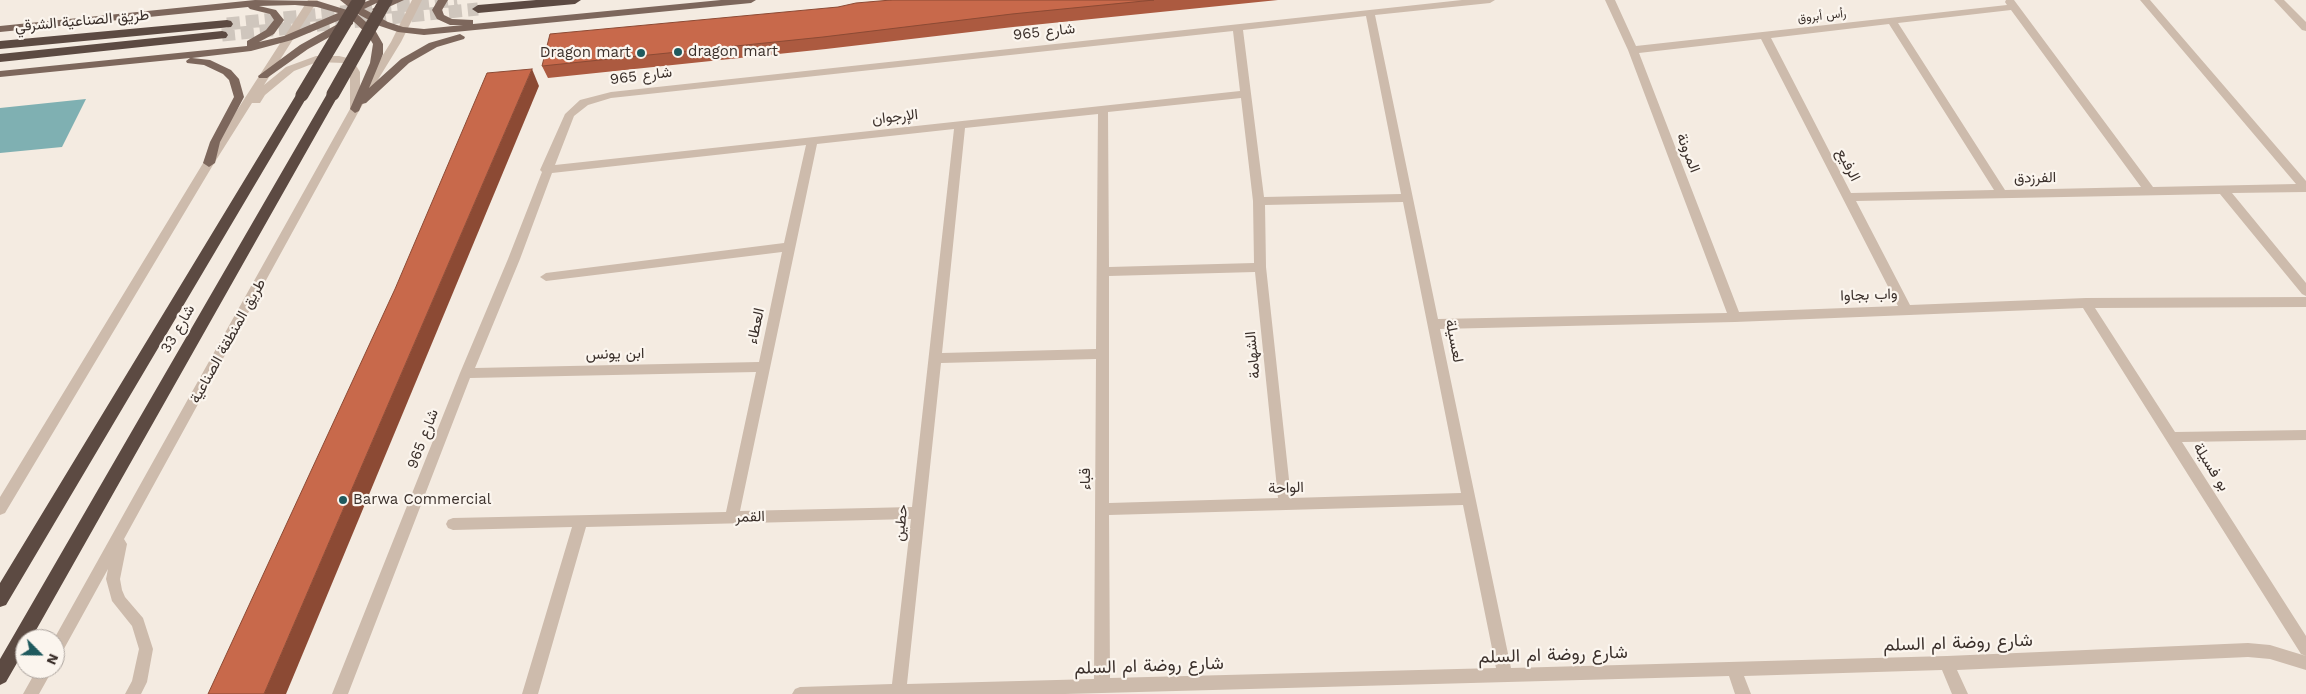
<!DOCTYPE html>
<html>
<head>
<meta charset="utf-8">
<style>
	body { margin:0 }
	#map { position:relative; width:2306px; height:694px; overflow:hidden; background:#f4ebe1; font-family:"Work Sans",sans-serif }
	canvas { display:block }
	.north { position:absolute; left:15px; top:629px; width:50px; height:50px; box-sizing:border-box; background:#fbf5ee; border:1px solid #aea6a0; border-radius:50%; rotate:113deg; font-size:14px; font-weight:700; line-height:20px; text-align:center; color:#3b302b }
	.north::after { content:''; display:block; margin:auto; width:18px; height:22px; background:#1f5a5e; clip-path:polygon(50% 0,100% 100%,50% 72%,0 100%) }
</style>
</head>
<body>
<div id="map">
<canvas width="2306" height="694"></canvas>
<div class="north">N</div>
</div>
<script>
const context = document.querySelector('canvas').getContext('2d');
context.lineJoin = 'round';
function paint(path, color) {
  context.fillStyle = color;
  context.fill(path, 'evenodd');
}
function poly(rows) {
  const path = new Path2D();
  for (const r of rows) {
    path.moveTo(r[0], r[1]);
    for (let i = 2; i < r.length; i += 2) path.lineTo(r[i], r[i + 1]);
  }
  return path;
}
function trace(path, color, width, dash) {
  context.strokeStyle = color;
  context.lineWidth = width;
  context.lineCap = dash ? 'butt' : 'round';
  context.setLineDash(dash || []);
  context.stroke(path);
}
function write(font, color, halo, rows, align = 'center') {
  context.font = font + ' "Work Sans",Vazirmatn,sans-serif';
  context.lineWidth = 4.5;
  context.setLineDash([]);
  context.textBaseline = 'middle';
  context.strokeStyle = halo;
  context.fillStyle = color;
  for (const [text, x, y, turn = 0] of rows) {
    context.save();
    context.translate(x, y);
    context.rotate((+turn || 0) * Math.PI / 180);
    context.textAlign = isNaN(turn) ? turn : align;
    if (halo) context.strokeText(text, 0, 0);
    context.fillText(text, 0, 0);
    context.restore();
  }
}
paint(poly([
	[86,99,62,147,0,153,0,108]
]), '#7fb0b2');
trace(poly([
	[227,24,457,0],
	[222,35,478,9]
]), '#cfc6bd', 13, [13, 6]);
paint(poly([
	[308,0,318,0,264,85,286,67,316,56,339,56,352,59,360,72,360,92,391,42,412,0,422,0,401,42,360,109,124,539,127,544,120,579,122,590,125,597,143,618,153,649,147,682,141,694,125,694,132,681,139,649,132,626,112,601,106,579,108,569,60,656,55,658,54,639,350,109,350,72,344,63,317,62,294,71,265,95,260,103,252,103,213,165,5,513,0,515,0,497,205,160,308,0],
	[1462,0,1495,0,1490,3,1375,15,1438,319,1727,313,1628,50,1605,0,1615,0,1636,46,2007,5,2005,2,2006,0,2014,0,2153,187,2296,184,2140,0,2150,0,2306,181,2306,192,2232,193,2306,283,2306,296,2302,294,2220,194,1856,201,1910,305,2086,298,2306,297,2306,307,2095,308,2175,432,2306,430,2306,440,2182,442,2306,636,2306,656,2301,654,2083,308,1735,322,1440,329,1511,668,1947,656,2248,643,2270,645,2306,656,2306,670,2270,659,2248,657,1957,670,1968,694,1952,694,1942,670,1744,676,1751,694,1735,694,1729,676,1065,694,792,694,795,689,800,687,892,684,911,519,586,527,538,694,522,694,572,527,453,530,448,528,446,524,448,520,453,518,726,512,756,372,470,378,348,694,332,694,460,373,508,259,542,172,540,170,565,114,580,100,611,92,1462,0],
	[2011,10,2141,187,2005,190,1898,23,2011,10],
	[1366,16,1401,194,1264,197,1243,30,1366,16],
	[1889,24,1994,190,1851,193,1771,38,1889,24],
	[1233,31,1240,91,555,165,574,116,588,105,611,98,1233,31],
	[1761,39,1898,306,1739,312,1639,53,1761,39],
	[1241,98,1253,201,1254,263,1109,267,1108,112,1241,98],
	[1098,114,1096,349,942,353,965,128,1098,114],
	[954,129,912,507,740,511,817,144,954,129],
	[806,145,784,243,546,273,540,277,546,281,782,252,759,362,475,368,520,259,552,173,806,145],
	[1403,202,1461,493,1291,498,1266,267,1265,205,1403,202],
	[1255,272,1278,498,1109,503,1109,276,1255,272],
	[1096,359,1094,679,907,684,941,363,1096,359],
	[1463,505,1496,668,1110,678,1109,515,1463,505],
	[2274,0,2284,0,2306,22,2306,31,2302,30,2274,0],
	[37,669,53,669,39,694,23,694,37,669]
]), '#cdbbac');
paint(poly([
	[255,0,318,1,347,10,350,8,340,0,351,0,358,5,370,0,383,0,364,9,388,22,403,27,424,29,463,25,450,25,437,19,432,10,438,0,448,0,442,10,444,15,452,19,473,20,473,24,721,0,756,0,751,3,424,35,398,32,380,26,356,13,375,30,383,44,383,54,369,88,401,59,429,43,460,34,465,37,464,39,437,47,409,63,366,103,362,104,359,111,355,113,350,109,370,63,373,44,367,34,353,21,353,24,308,49,267,78,259,78,258,76,300,45,345,20,351,20,347,17,292,40,251,51,192,58,210,60,231,70,239,79,244,97,220,142,215,163,209,167,203,163,210,142,234,97,229,80,223,74,204,65,187,63,186,61,190,58,0,77,0,71,247,46,247,41,266,30,274,20,270,14,250,9,248,7,0,32,0,26,255,0],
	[295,5,317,7,338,13,284,36,259,42,274,34,284,20,276,10,259,6,295,5],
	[390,0,404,0,380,11,374,11,372,9,390,0]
]), '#7d675c');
paint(poly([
	[536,0,581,0,575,4,478,13,472,9,478,5,536,0],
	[227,20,231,21,233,24,231,27,0,49,0,41,227,20],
	[222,31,226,32,228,35,226,38,0,62,0,54,222,31],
	[333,90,339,94,31,639,25,639,25,649,6,682,0,685,0,659,327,94,333,90],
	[302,91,308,95,6,605,0,607,0,583,296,95,302,91]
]), '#5c4a42');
trace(poly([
	[333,94,386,0],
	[302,95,359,0]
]), '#5c4a42', 13);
paint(poly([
	[891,0,1278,0,1013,27,826,49,548,78,542,66,838,7]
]), '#ac5a40');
paint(poly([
	[532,69,539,86,286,694,264,694]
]), '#8c4a34');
const building = poly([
	[891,0,1154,0,1012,14,823,37,542,66,550,34,838,7,856,3,891,0],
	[532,69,264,694,208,694,395,289,487,73,532,69]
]);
paint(building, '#c8694b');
trace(building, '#8c4a34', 1);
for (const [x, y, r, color] of [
	[678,52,5,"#1f5a5e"],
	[641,53,5,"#1f5a5e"],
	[343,500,5,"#1f5a5e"]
]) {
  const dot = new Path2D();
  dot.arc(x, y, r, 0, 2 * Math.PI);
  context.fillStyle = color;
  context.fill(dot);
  trace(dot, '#fbf5ee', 2);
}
write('12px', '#3b302b', '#fbf5ee', [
	["رأس أبروق",1822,16,-6]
]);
write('15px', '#3b302b', '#fbf5ee', [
	["طريق الصناعية الشرقي",82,21,-5],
	["شارع 965",1044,32,-6],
	["شارع 965",641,76,-7],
	["الإرجوان",895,117,-6],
	["المرونة",1688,153,69],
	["الرفيع",1848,165,63],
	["الفرزدق",2035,178,-1],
	["واب بجاوا",1869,295,-2],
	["العطاء",756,326,-78],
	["شارع 33",178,329,-60],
	["طريق المنطقة الصناعية",228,341,-61],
	["لعسيلة",1454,341,79],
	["ابن يونس",615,354,-1],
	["الشهامة",1253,355,-96],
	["شارع 965",423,439,-69],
	["بو فسيلة",2211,467,58],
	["قباء",1086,479,-90],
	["الواحة",1286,488,-2],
	["القمر",750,517,-2],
	["حطين",901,523,-84]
]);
write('15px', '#3b302b', '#fbf5ee', [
	["dragon mart",688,52],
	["Dragon mart",631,53,"right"],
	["Barwa Commercial",353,500]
], 'left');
write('18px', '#3b302b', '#fbf5ee', [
	["شارع روضة ام السلم",1958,643,-2],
	["شارع روضة ام السلم",1553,655,-2],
	["شارع روضة ام السلم",1149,666,-2]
]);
</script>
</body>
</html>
